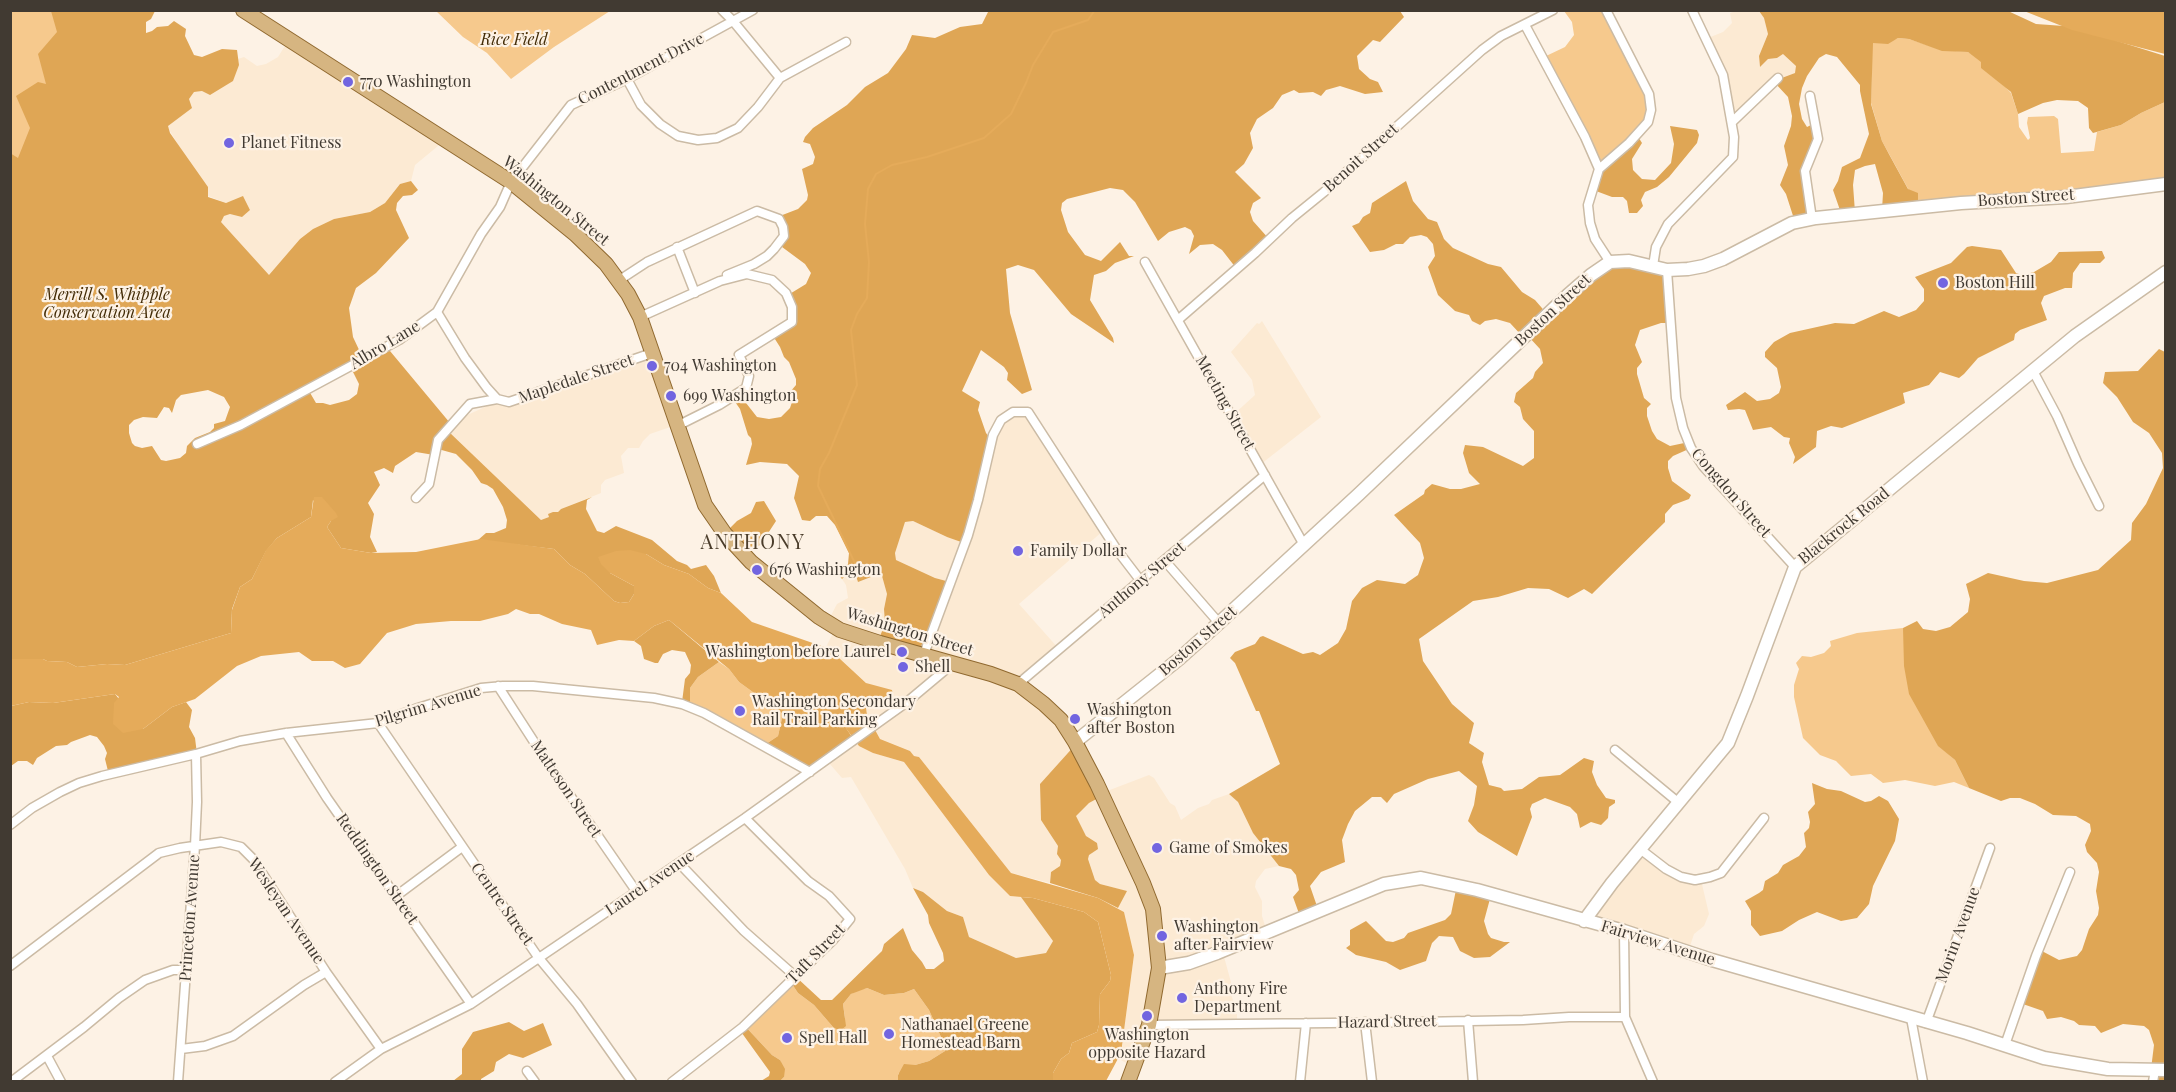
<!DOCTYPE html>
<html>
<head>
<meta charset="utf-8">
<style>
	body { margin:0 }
	#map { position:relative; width:2176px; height:1092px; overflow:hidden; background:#fdf2e5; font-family:"Playfair Display",serif }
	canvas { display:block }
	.frame { position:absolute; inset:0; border:12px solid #413a32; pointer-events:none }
</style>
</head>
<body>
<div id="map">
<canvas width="2176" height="1092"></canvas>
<div class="frame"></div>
</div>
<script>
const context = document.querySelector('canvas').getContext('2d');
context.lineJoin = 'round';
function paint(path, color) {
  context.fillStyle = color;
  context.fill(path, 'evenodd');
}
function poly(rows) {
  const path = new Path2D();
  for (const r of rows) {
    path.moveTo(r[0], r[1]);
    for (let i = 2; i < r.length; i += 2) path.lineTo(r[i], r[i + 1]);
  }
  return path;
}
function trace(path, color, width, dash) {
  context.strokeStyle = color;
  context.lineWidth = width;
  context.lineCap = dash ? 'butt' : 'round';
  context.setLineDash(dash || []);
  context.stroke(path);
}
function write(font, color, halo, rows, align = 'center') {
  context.font = font + ' "Playfair Display",serif';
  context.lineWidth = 4.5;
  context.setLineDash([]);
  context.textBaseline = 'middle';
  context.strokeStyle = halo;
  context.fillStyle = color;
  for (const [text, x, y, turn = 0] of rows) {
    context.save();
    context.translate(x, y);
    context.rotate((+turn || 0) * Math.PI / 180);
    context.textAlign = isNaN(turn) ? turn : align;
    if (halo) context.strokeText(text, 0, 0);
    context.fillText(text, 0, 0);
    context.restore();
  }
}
paint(poly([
	[1736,11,1759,11,1764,18,1768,34,1759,56,1760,67,1768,59,1777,58,1783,54,1796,66,1797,72,1779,79,1733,120,1708,38,1723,32,1732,23,1730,13],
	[288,41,444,141,415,165,411,181,400,184,385,203,370,212,334,219,313,229,300,239,269,276,220,222,223,216,230,214,242,217,250,210,243,197,226,203,208,196,167,126,194,92,202,91,239,65,238,59,244,57,257,66,266,64,278,57],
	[1262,321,1321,417,1261,464,1233,415,1255,395,1252,380,1231,352,1257,323,1259,324],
	[652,353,676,425,650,434,643,441,639,448,628,448,621,456,624,473,605,480,601,485,601,493,561,509,558,512,553,512,549,517,541,520,448,431,463,417,487,406,496,399,511,402],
	[1025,411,1103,531,1019,604,1059,649,1020,683,1077,743,1040,784,1041,820,1058,846,1061,860,1060,866,1051,872,1050,883,1011,873,919,757,914,756,910,751,880,739,867,715,865,707,885,700,839,658,833,650,826,647,836,627,828,621,837,604,848,598,846,585,842,579,848,573,856,576,858,581,877,575,882,576,887,594,884,609,885,624,878,641,950,582,935,578,896,560,895,553,902,530,905,522,913,521,947,537,984,468,1003,419],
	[854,740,873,753,904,762,989,875,1010,896,1022,897,1053,941,1046,953,1016,958,969,937,963,917,947,911,923,892,913,888,905,869,851,777,842,778,829,763],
	[1149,775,1154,778,1170,803,1175,806,1181,820,1198,808,1209,804,1212,800,1229,794,1238,802,1253,833,1279,866,1265,869,1256,881,1255,887,1262,901,1262,916,1267,932,1223,953,1232,986,1230,991,1237,1012,1237,1023,1151,1025,1130,1065,1119,1059,1121,1053,1134,955,1124,912,1118,908,1126,891,1100,884,1095,880,1088,859,1089,855,1086,836,1075,816,1089,803,1102,796,1102,793],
	[1637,853,1668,870,1701,880,1709,914,1704,926,1694,934,1688,952,1587,922]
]), '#fcead3');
paint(poly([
	[11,11,68,11,52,84,59,194,11,215],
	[436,11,610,11,554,47,511,79,487,53,463,37],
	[1564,11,1607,11,1646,86,1650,118,1600,168,1544,57,1565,47,1574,35,1572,22],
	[1898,38,1909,39,1942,50,1968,52,1976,56,2011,93,2018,114,2019,127,2028,140,2030,138,2027,123,2028,117,2054,116,2058,119,2061,153,2094,151,2097,132,2121,125,2141,113,2165,102,2165,184,1918,207,1882,141,1871,103,1872,43,1891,41],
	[1903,628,1938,745,1955,760,1969,788,1954,782,1935,786,1905,780,1883,783,1871,774,1851,776,1836,761,1820,755,1803,738,1794,697,1794,685,1799,669,1796,663,1802,656,1811,657,1824,653,1831,646,1830,641,1857,633],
	[719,662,729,669,739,682,783,714,778,736,763,746,690,706,690,688,698,677],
	[790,981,798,993,814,1005,833,1027,845,1018,843,1004,851,994,858,990,867,988,884,995,904,993,914,989,929,1010,945,1046,945,1051,929,1061,915,1065,898,1074,898,1081,780,1081,784,1077,780,1060,772,1055,744,1025]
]), '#f6c98d');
paint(poly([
	[989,10,1400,11,1404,17,1380,42,1373,40,1357,56,1359,69,1370,79,1378,82,1383,92,1365,94,1340,86,1326,90,1321,96,1313,92,1299,93,1294,90,1282,95,1273,108,1257,119,1250,133,1253,148,1244,164,1235,172,1261,198,1253,203,1250,212,1253,221,1269,239,1236,268,1222,250,1213,244,1200,245,1189,254,1194,236,1191,230,1185,227,1169,232,1158,241,1135,202,1123,190,1110,188,1067,199,1062,203,1061,210,1068,232,1085,255,1101,261,1120,242,1129,256,1134,256,1115,263,1106,271,1094,275,1090,300,1113,338,1114,343,1071,314,1034,270,1018,265,1006,269,1010,313,1032,390,1022,394,1007,380,1008,373,1004,367,981,350,962,391,980,402,978,410,986,433,990,438,964,543,947,537,913,521,905,522,895,553,896,560,935,578,950,582,926,652,878,641,885,624,884,609,887,594,882,576,876,575,858,582,856,576,848,573,842,579,838,574,848,564,849,553,835,525,827,516,816,516,810,521,802,520,794,498,799,476,787,464,760,462,746,465,752,444,751,438,748,435,740,409,733,399,739,394,757,417,769,419,781,417,790,408,792,402,790,392,796,385,796,379,789,362,784,357,780,347,773,336,793,321,788,295,806,284,811,273,805,264,778,244,782,236,779,224,772,219,798,209,807,200,808,195,802,169,813,164,815,157,810,144,803,142,805,137,813,128,847,105,865,87,888,73,906,49,912,35,935,38,960,27,982,24],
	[51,11,155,11,151,19,146,22,146,33,152,31,157,27,168,26,174,21,186,29,185,36,194,55,202,57,222,49,237,50,239,65,233,81,210,95,202,91,194,92,189,99,192,108,168,126,170,133,208,187,208,197,226,203,243,196,250,210,242,217,230,214,224,216,221,222,269,275,300,239,313,229,334,219,370,212,385,203,400,184,411,181,418,190,412,195,403,196,397,203,396,210,409,238,376,273,356,288,349,308,353,337,361,354,390,351,450,423,448,431,541,520,549,517,548,514,553,512,558,512,561,509,592,497,587,500,586,509,597,531,604,533,616,526,652,540,677,561,687,565,691,569,706,565,714,576,721,593,708,588,689,574,664,565,646,554,610,573,634,586,634,594,629,602,620,603,614,601,585,574,570,565,554,549,478,540,486,533,494,533,506,528,507,520,503,507,493,489,487,485,481,483,472,470,456,454,438,449,434,455,416,452,395,466,393,473,384,468,374,472,380,485,368,503,374,514,370,537,377,552,371,553,341,548,327,527,331,521,313,500,311,517,277,538,266,551,252,579,240,587,232,609,231,633,125,665,107,664,77,667,67,662,47,661,43,659,11,659,10,153,18,158,30,128,16,96,38,82,46,84,38,54,57,32],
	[351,368,359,384,357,394,349,400,330,405,323,403,316,403,309,391],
	[208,390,224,397,230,407,225,421,214,424,214,428,210,432,195,438,187,446,186,453,180,458,166,461,161,460,152,446,142,448,135,446,132,443,129,433,129,425,134,420,143,417,157,418,164,407,169,408,172,413,176,400,181,395],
	[1759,11,2008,11,2036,24,2064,26,2079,29,2165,56,2165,102,2141,113,2121,125,2093,133,2089,128,2088,108,2078,101,2057,100,2043,103,2018,114,2011,92,1981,68,1981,62,1968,52,1942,51,1909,39,1898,38,1888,44,1873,43,1871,104,1882,141,1890,156,1908,189,1918,193,1918,206,1882,210,1883,193,1875,164,1865,166,1855,170,1853,185,1855,212,1841,213,1833,190,1838,181,1842,167,1860,158,1869,134,1860,91,1860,85,1837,57,1826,54,1819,58,1807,76,1802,88,1799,104,1802,119,1807,127,1811,125,1815,146,1807,178,1818,218,1795,222,1786,194,1780,185,1788,165,1784,146,1791,126,1792,116,1788,97,1775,83,1779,79,1795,73,1796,66,1783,54,1777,58,1768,59,1760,67,1759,56,1768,34,1764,18],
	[1670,126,1697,130,1699,135,1697,143,1669,177,1657,187,1645,192,1641,200,1643,206,1637,213,1629,213,1627,201,1623,197,1612,197,1596,191,1600,168,1637,135,1642,143,1632,159,1633,170,1642,179,1655,180,1671,163,1674,144],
	[1406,181,1413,201,1428,219,1437,222,1444,239,1453,248,1488,264,1501,267,1522,292,1535,300,1548,315,1610,262,1664,269,1669,323,1661,323,1640,330,1635,345,1642,362,1637,368,1637,374,1644,398,1651,404,1647,408,1647,416,1652,431,1657,439,1670,446,1689,442,1691,448,1673,456,1668,461,1668,468,1672,481,1691,495,1689,499,1673,505,1665,514,1665,522,1592,594,1584,589,1568,598,1549,589,1528,588,1498,597,1473,601,1419,639,1423,661,1452,704,1474,723,1469,743,1484,753,1482,762,1489,785,1501,788,1504,791,1522,789,1539,777,1560,775,1584,758,1594,761,1592,772,1597,785,1606,798,1615,800,1615,803,1609,807,1608,818,1601,825,1591,822,1580,828,1577,814,1570,807,1545,798,1532,804,1530,809,1532,817,1517,856,1478,832,1468,821,1474,805,1477,786,1459,771,1428,779,1394,794,1387,803,1381,797,1372,797,1355,811,1348,824,1342,840,1345,862,1321,872,1310,886,1319,912,1301,919,1293,897,1299,890,1296,875,1291,869,1279,866,1253,833,1238,802,1229,794,1280,764,1259,711,1256,711,1235,663,1230,658,1235,652,1255,644,1260,637,1263,636,1303,654,1313,652,1320,655,1338,643,1346,629,1352,601,1362,588,1377,580,1405,584,1418,575,1424,558,1420,543,1394,515,1424,494,1425,490,1432,484,1450,489,1461,489,1480,484,1469,473,1463,453,1465,445,1483,447,1523,466,1534,458,1534,431,1523,419,1520,407,1514,402,1516,393,1533,378,1535,372,1543,363,1540,349,1528,336,1523,337,1510,323,1496,319,1485,321,1480,325,1472,321,1469,315,1455,311,1438,295,1428,267,1435,256,1433,244,1427,237,1421,235,1410,237,1403,244,1396,244,1384,250,1370,252,1352,226,1359,223,1363,217,1370,213,1372,203],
	[1972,246,2001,250,2016,273,2022,275,2034,272,2051,262,2059,252,2102,251,2105,258,2100,263,2080,263,2073,273,2072,288,2065,288,2044,296,2041,303,2047,320,2020,330,2015,334,2014,340,1978,358,1964,374,1959,378,1940,372,1929,385,1903,393,1905,403,1901,405,1842,428,1831,426,1817,431,1816,447,1793,464,1795,457,1789,443,1790,438,1784,437,1771,427,1753,430,1745,410,1739,409,1728,410,1726,405,1745,392,1757,401,1770,399,1779,393,1781,387,1777,368,1765,357,1765,352,1774,342,1790,333,1835,323,1854,324,1884,311,1899,317,1916,310,1924,301,1924,289,1915,277,1951,263,1967,247],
	[2159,349,2165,352,2165,1081,2153,1081,2151,1069,2154,1045,2149,1030,2144,1026,2123,1024,2101,1033,2095,1026,2079,1025,2074,1021,2061,1017,2047,1019,2043,1011,2020,1003,2040,950,2059,960,2077,956,2082,950,2089,929,2098,915,2099,908,2096,891,2099,872,2097,863,2087,852,2085,845,2091,831,2090,824,2076,816,2053,815,2035,804,2020,798,2010,798,2001,801,1969,788,1955,760,1938,746,1909,694,1904,666,1903,628,1917,621,1923,629,1936,631,1950,627,1968,612,1970,599,1966,584,1988,573,2024,581,2047,583,2098,570,2131,540,2132,523,2146,504,2163,468,2162,453,2149,433,2133,422,2117,397,2103,383,2105,372,2138,371],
	[764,501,776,521,761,544,748,555,725,533,737,521,751,513,756,502],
	[669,620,719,662,698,677,690,688,690,706,682,702,685,679,690,673,691,665,685,652,672,650,663,654,658,663,655,663,644,659,641,646,634,641,654,626],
	[115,694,143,729,172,707,186,702,192,710,189,727,195,738,197,754,109,775,105,759,107,753,104,746,97,737,90,735,71,742,67,745,56,746,37,758,33,765,27,761,18,761,11,766,11,706,29,702,53,703],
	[783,714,796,727,818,723,827,728,842,722,854,740,812,771,763,746,778,736],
	[1076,744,1102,796,1089,803,1076,816,1086,836,1097,843,1098,849,1089,855,1088,859,1095,880,1100,884,1127,891,1118,908,1098,898,1050,883,1051,872,1060,866,1061,860,1057,854,1058,846,1041,820,1040,784],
	[1812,783,1827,789,1841,791,1865,802,1871,801,1879,796,1888,801,1899,819,1895,841,1873,886,1869,904,1857,918,1841,921,1817,912,1799,920,1782,931,1760,936,1751,925,1751,911,1745,901,1759,893,1763,890,1765,881,1778,873,1783,865,1799,856,1806,847,1804,833,1809,828,1810,822,1808,812,1815,804],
	[1457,885,1491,895,1484,921,1488,934,1491,938,1504,942,1510,942,1490,957,1474,958,1460,951,1453,937,1439,936,1432,943,1426,961,1400,970,1386,962,1356,955,1346,948,1350,945,1350,930,1366,921,1386,941,1393,942,1404,938,1408,933,1445,920,1451,914],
	[913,888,923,892,947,911,963,917,969,937,1016,958,1046,953,1053,941,1021,897,1033,898,1084,912,1098,922,1111,975,1110,981,1100,994,1099,1025,1097,1032,1072,1043,1069,1053,1061,1059,1053,1073,1053,1082,898,1081,898,1075,904,1064,915,1065,929,1061,945,1051,945,1046,929,1010,914,989,904,993,884,995,867,988,851,994,843,1004,846,1026,840,1031,833,1027,814,1005,798,993,790,981,795,976,821,1000,832,1000,882,951,884,944,903,928,912,950,922,962,926,969,934,969,944,961,943,953,929,923,928,915],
	[509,1022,524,1031,543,1023,552,1045,523,1058,509,1054,496,1062,494,1071,481,1079,481,1081,453,1081,462,1074,462,1049,473,1032],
	[744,1025,772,1055,780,1060,785,1069,784,1077,780,1081,761,1081,769,1076,770,1072,739,1029]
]), '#dfa655');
paint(poly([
	[2024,11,2165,11,2165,54,2072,30],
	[314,497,322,497,336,513,338,517,331,521,327,527,341,548,371,553,416,552,481,539,554,549,570,565,585,574,614,601,620,603,629,602,634,594,634,586,610,573,601,564,598,557,616,551,630,550,646,554,664,565,689,574,708,588,721,593,752,622,833,650,839,658,866,683,892,690,893,696,866,708,867,715,880,739,910,751,914,756,919,757,1011,873,1098,898,1124,912,1134,955,1121,1053,1106,1081,1053,1081,1053,1073,1061,1059,1069,1053,1072,1043,1097,1032,1099,1025,1100,994,1110,981,1111,975,1098,922,1084,912,1033,898,1010,896,989,875,904,762,873,753,859,746,842,723,827,728,818,723,796,727,787,717,739,682,729,669,669,620,654,626,634,641,619,640,597,645,591,630,562,624,539,614,530,614,516,609,508,614,480,621,451,621,416,624,387,633,360,664,345,668,333,661,312,661,299,652,261,656,237,666,195,699,172,707,143,729,123,733,113,724,114,703,119,697,115,694,53,703,29,702,11,706,11,659,43,659,47,661,67,662,77,667,107,664,125,665,231,633,232,610,240,587,252,579,266,550,277,538,311,517]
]), '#e5ab5a');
trace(poly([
	[862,578,818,486,820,469,829,453,857,385,851,330,857,314,867,298,869,262,865,224,868,189,876,174,892,165,927,157,984,138,1011,114,1026,83,1033,65,1053,32,1088,20,1095,10]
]), '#e5ab5a', 2);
const street = poly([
	[722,10,733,21,780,78],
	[1606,10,1649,94,1651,110,1648,122,1629,143,1599,169,1588,205,1590,223,1595,239,1610,262],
	[1525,25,1585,137,1599,169],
	[627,79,641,105,660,124,678,136,698,140,717,138,738,128,758,107,780,78,846,42],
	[1810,96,1818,139,1805,171,1812,219],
	[1732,122,1778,78],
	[677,247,695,293],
	[1145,262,1304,545],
	[1653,266,1656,247,1668,224,1733,157,1734,137,1723,75,1692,10],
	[1667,270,1676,398,1683,428,1691,448,1703,466,1795,567],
	[618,281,647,262,757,211,779,219,783,227,784,236,774,249,767,256,754,264,727,275],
	[437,312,465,358,487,388,497,399,509,402,652,353],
	[640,317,720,281,747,274,772,280,786,293,792,307,792,322,739,355,749,376,746,388,719,405,677,426],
	[1179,319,1255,253,1292,218,1324,192,1482,50,1501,36,1553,10],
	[2033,371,2057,416,2078,464,2099,506],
	[197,444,241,425,399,340,437,312,481,234,500,207,511,182,571,105,627,79,753,10],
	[416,498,429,484,438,440,470,404,497,399],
	[1165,561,1219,623],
	[924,654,968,535,978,500,993,435,1001,420,1013,412,1028,412,1117,550,1140,580],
	[1018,684,1265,475],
	[498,686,547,762,636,891],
	[378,723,538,957,577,1004,632,1082],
	[286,733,327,798,471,1004],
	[1615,750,1679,803],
	[10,825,32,808,60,792,79,783,102,776,196,754,240,741,286,733,378,723,418,708,481,688,503,686,533,686,654,698,682,704,704,713,810,772],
	[1640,849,1666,869,1681,877,1695,880,1710,877,1721,873,1764,818],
	[679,863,744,931,795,976],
	[396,896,462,847],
	[1624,931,1625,1017,1653,1082],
	[10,966,159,853,180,848,221,842,241,847,253,859,326,972,381,1049],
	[1911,1018,1923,1082],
	[1468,1020,1473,1082],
	[1365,1022,1372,1082],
	[1926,1023,1990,848],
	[1149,1025,1418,1022,1523,1020,1569,1017,1625,1017],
	[2005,1045,2036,956,2070,872],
	[181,1049,205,1046,233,1036,304,985,326,972],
	[47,1056,61,1082],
	[527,1071,535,1082],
	[11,1082,84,1027,119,998,145,980,173,970,185,970],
	[178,1082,195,846,197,802,196,754],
	[335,1082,381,1049,471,1004,745,818,907,702,944,671,948,661],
	[672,1082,743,1027,833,940,850,919,829,896,808,881,745,818],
	[1300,1082,1306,1023],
	[2153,1082,2155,1070]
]);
const secondary = poly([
	[1075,742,1179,659,1219,623,1359,494,1568,295,1591,275,1610,262,1629,261,1667,270,1688,269,1704,266,1723,259,1792,223,1816,218,1961,203,2066,197,2166,184],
	[1584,921,1612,883,1728,743,1747,696,1795,567,2075,336,2166,272],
	[1159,968,1189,963,1217,953,1384,884,1421,878,1477,890,1624,931,1712,960,1967,1033,2044,1058,2108,1069,2166,1070]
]);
const primary = poly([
	[243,10,511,182,575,234,606,264,628,294,640,317,705,505,725,534,751,562,819,617,840,630,880,643,991,674,1018,684,1044,704,1061,720,1075,742,1097,784,1143,883,1153,909,1159,968,1149,1025,1128,1082]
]);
trace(street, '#cbbba5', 11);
trace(secondary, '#cbbba5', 15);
trace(primary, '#90692f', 16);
trace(street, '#fff', 8);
trace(secondary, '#fff', 12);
trace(primary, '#d6b581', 14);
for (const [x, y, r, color] of [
	[348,82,6,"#7265e0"],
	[229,143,6,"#7265e0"],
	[1943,283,6,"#7265e0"],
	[652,366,6,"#7265e0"],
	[671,396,6,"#7265e0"],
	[1018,551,6,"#7265e0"],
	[757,570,6,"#7265e0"],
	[902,652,6,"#7265e0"],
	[903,667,6,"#7265e0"],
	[740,711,6,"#7265e0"],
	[1075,719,6,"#7265e0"],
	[1157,848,6,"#7265e0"],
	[1162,936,6,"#7265e0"],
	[1182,998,6,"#7265e0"],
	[1147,1016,6,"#7265e0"],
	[889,1034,6,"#7265e0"],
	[787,1038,6,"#7265e0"]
]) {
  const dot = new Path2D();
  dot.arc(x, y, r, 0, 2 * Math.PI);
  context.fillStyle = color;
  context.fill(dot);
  trace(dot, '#fdf2e5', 2);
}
write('italic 16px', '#432c07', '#fdf2e5', [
	["Rice Field",514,40],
	["Merrill S. Whipple",107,295],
	["Conservation Area",107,313]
]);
write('16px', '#413a32', '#fdf2e5', [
	["Contentment Drive",641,69,-27],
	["Benoit Street",1361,158,-42],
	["Boston Street",2026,198,-4],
	["Washington Street",556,201,39],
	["Boston Street",1553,310,-43],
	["Albro Lane",385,345,-31],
	["Mapledale Street",576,379,-19],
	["Meeting Street",1225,403,61],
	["Congdon Street",1731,493,49],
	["Blackrock Road",1844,526,-39],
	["Anthony Street",1142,580,-40],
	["Washington Street",910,632,17],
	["Boston Street",1198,641,-41],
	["Pilgrim Avenue",428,706,-17],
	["Matteson Street",566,789,56],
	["Reddington Street",377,869,55],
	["Laurel Avenue",650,883,-34],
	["Centre Street",502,904,55],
	["Wesleyan Avenue",286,911,56],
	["Princeton Avenue",190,918,-86],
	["Morin Avenue",1958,935,-70],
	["Fairview Avenue",1658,943,17],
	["Taft Street",816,954,-46],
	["Hazard Street",1387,1022,-1]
]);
write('16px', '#413a32', '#fdf2e5', [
	["770 Washington",360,82],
	["Planet Fitness",241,143],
	["Boston Hill",1955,283],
	["704 Washington",664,366],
	["699 Washington",683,396],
	["Family Dollar",1030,551],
	["676 Washington",769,570],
	["Washington before Laurel",890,652,"right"],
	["Shell",915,667],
	["Washington Secondary",752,702],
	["Rail Trail Parking",752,720],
	["Washington",1087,710],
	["after Boston",1087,728],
	["Game of Smokes",1169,848],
	["Washington",1174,927],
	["after Fairview",1174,945],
	["Anthony Fire",1194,989],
	["Department",1194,1007],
	["Nathanael Greene",901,1025],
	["Homestead Barn",901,1043],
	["Washington",1147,1035,"center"],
	["opposite Hazard",1147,1053,"center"],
	["Spell Hall",799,1038]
], 'left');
context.letterSpacing = '1.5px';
write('20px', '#4b3d2b', '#fdf2e5', [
	["ANTHONY",753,543]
]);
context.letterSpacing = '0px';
</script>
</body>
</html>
